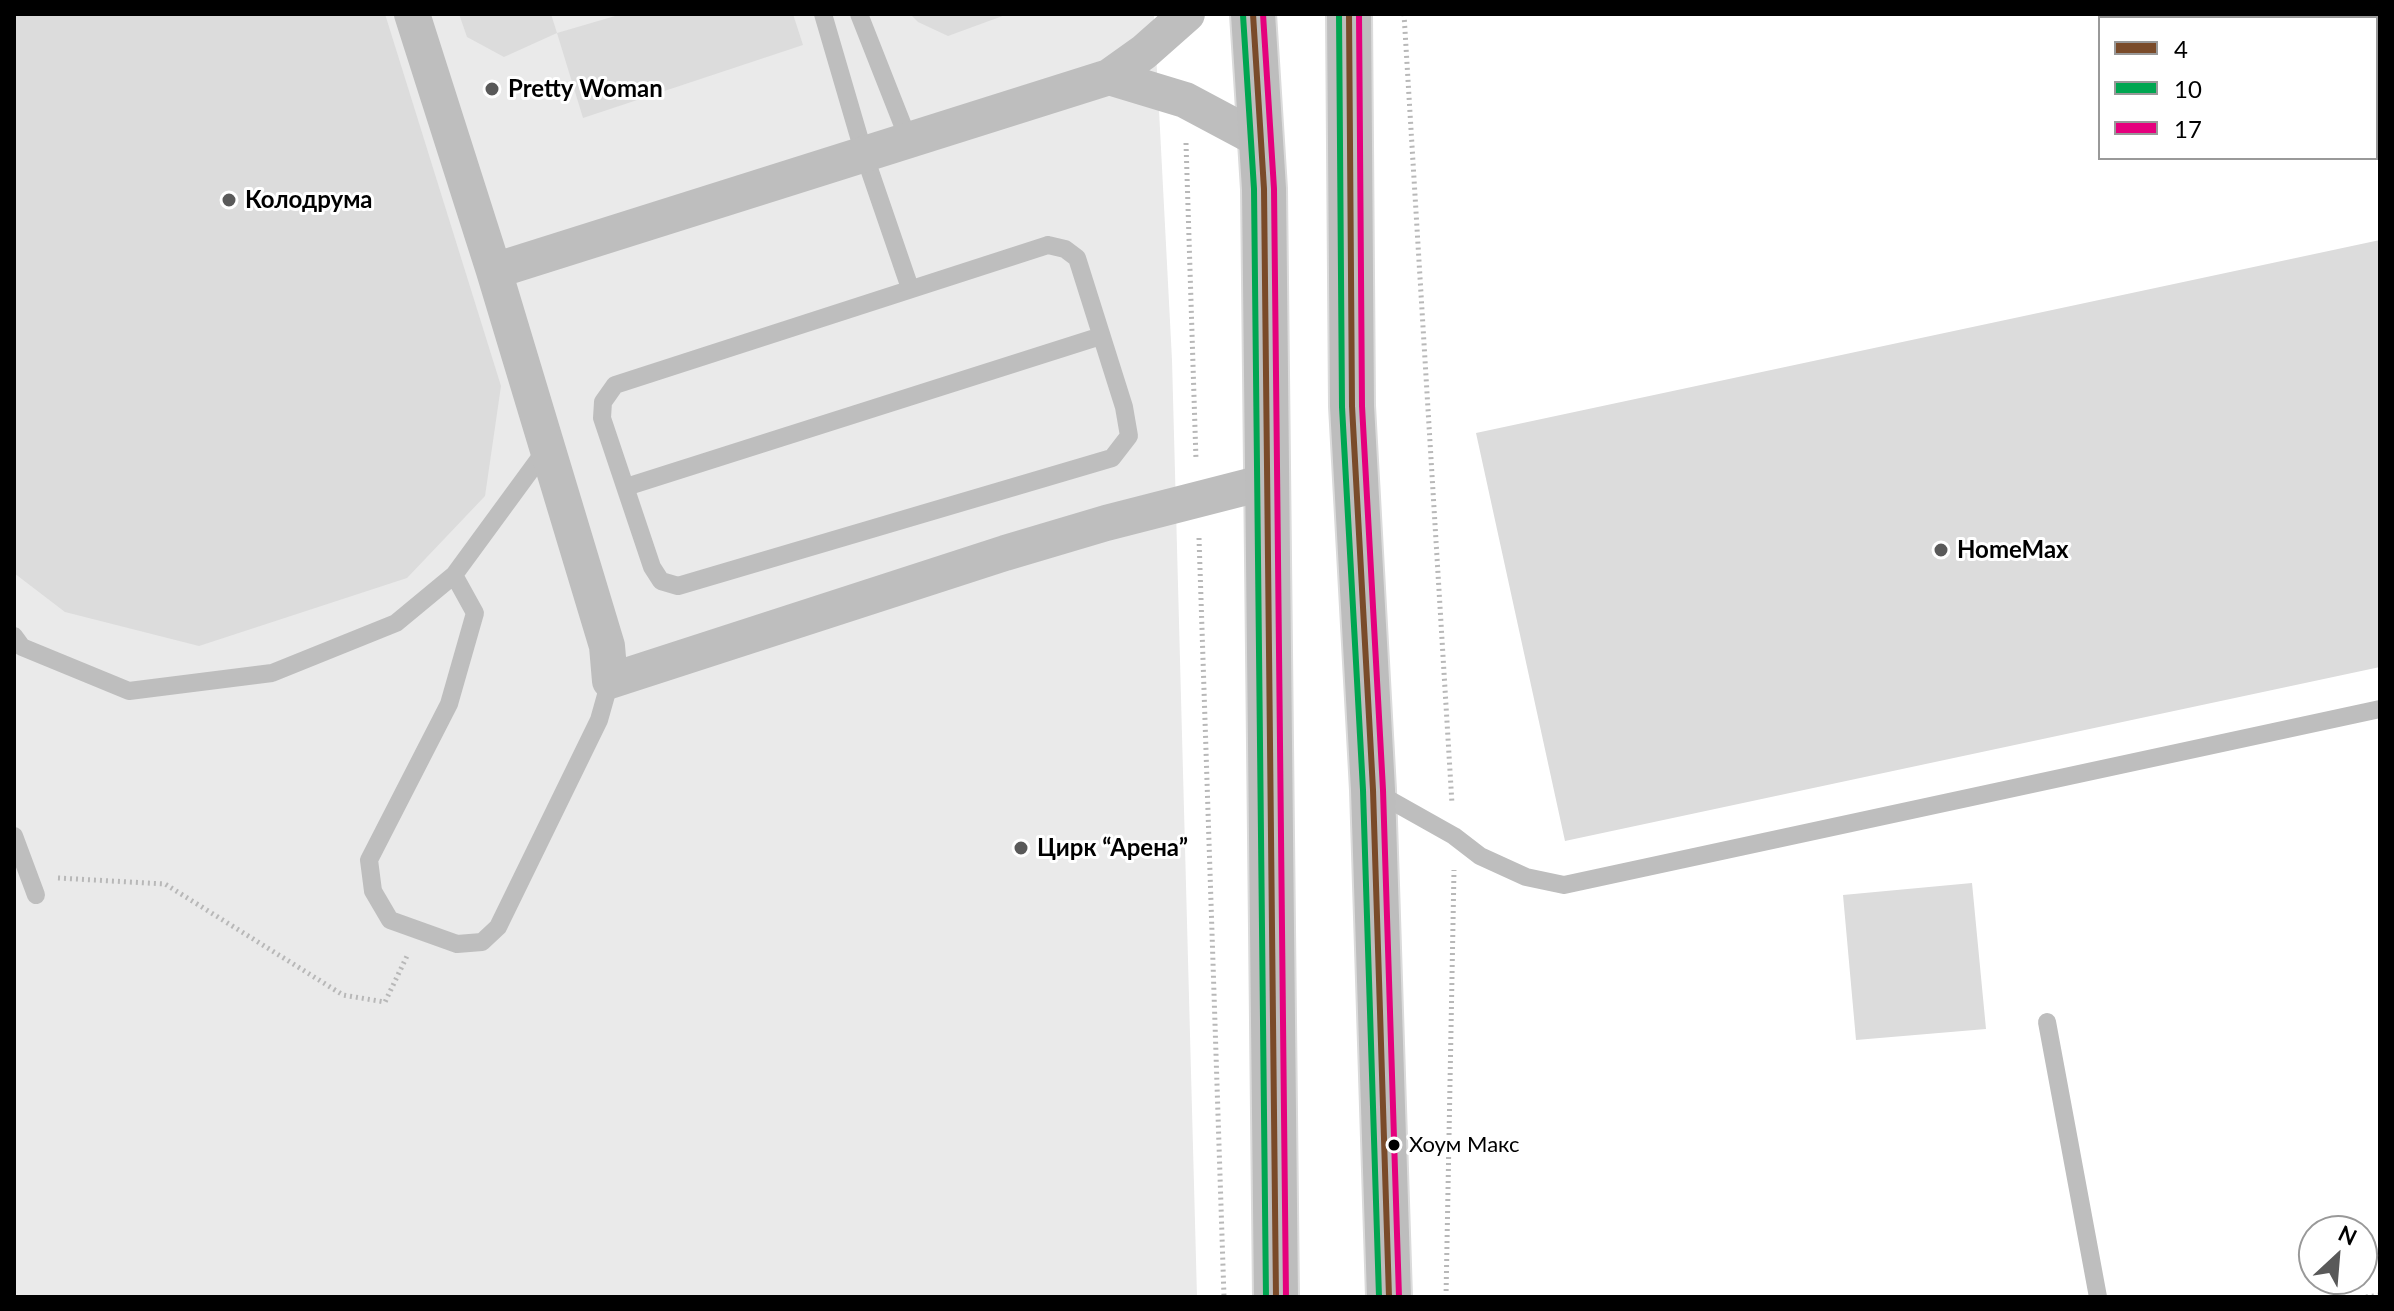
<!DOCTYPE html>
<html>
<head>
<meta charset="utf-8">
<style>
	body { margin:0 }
	#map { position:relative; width:2394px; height:1311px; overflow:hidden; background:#fff; font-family:Lato,sans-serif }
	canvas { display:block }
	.frame { position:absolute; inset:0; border:16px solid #000; pointer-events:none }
	.legend { position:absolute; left:2098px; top:16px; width:280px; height:144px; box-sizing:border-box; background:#fff; border:2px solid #999; margin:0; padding:10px 14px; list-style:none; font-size:24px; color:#000 }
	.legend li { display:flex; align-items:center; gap:16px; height:40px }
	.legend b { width:40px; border:2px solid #999 }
	.north { position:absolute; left:2298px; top:1215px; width:80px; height:80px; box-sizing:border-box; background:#fff; border:2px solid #999; border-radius:50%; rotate:26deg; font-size:22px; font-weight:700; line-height:32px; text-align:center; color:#000 }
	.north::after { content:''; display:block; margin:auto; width:28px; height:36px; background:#595959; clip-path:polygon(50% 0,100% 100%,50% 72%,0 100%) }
</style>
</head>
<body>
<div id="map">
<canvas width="2394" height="1311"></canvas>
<div class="frame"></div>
<ul class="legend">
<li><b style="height:10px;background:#7a4b2a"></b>4</li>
<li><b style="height:10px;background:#00a651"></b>10</li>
<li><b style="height:10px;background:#e5007d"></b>17</li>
</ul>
<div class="north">N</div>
</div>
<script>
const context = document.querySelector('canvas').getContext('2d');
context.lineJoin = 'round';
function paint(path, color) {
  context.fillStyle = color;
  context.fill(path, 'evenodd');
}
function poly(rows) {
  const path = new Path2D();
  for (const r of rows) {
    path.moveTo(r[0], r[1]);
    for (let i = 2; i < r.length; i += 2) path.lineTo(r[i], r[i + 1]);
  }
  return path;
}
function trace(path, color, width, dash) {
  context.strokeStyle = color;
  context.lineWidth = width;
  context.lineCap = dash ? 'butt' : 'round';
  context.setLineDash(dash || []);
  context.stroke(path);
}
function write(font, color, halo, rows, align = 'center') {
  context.font = font + ' Lato,sans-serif';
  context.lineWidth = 6;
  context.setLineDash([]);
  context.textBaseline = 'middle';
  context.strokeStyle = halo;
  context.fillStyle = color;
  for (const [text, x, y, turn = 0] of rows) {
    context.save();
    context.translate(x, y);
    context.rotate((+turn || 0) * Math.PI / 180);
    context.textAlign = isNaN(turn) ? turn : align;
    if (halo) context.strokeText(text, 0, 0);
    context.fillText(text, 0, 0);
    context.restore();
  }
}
paint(poly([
	[14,14,1154,14,1172,360,1197,1297,14,1297]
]), '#eaeaea');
paint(poly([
	[14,14,385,14,501,386,485,496,407,578,199,646,65,612,14,573],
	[459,14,551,14,557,33,504,57,467,37],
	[622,14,793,14,803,45,583,118,557,33],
	[910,14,1008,14,948,36,918,22],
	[2380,240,2380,667,1565,841,1476,433],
	[1972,883,1986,1029,1856,1040,1843,895]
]), '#dcdcdc');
const primary = poly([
	[1253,14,1264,189,1276,1297],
	[1349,14,1352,406,1373,790,1389,1297]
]);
trace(primary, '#dbdbdb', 48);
trace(poly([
	[1404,14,1452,804],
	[1186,143,1196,460],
	[1199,538,1224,1297],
	[58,878,165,884,343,995,385,1002,407,956],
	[1446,1297,1454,870],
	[2366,1297,2380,1295]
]), '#b8b8b8', 5, [2, 4]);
trace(poly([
	[823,14,864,154,910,288],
	[859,14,909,141],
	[1048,245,1065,249,1077,258,1124,407,1129,436,1112,458,678,586,661,581,652,567,602,418,603,402,615,385,1048,245],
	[626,487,1101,336],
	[454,575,475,613,449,704,369,860,373,891,390,920,457,944,482,942,498,927,599,720,610,681],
	[14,636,22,647,129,691,272,673,396,623,454,575,547,448],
	[1374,791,1454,836,1480,856,1526,877,1564,885,2380,709],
	[14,836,36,895],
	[2047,1022,2098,1297]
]), '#bebebe', 18);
trace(poly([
	[412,14,494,271],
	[1187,14,1144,52,1109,77,494,271,607,646,610,681,1005,553,1106,523,1266,482],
	[1109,77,1185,100,1260,140]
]), '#bebebe', 36);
trace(primary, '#bdbdbd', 44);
trace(poly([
	[1253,14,1264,189,1276,1297],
	[1349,14,1352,406,1373,790,1389,1297]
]), '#7a4b2a', 6);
trace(poly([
	[1339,14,1342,407,1363,790,1379,1297],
	[1243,15,1254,189,1266,1297]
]), '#00a651', 6);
trace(poly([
	[1263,14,1274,189,1286,1297],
	[1359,14,1362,406,1383,790,1399,1297]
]), '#e5007d', 6);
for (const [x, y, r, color] of [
	[492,89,8,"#595959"],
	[229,200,8,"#595959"],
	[1941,550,8,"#595959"],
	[1021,848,8,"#595959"],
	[1394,1145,7,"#000"]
]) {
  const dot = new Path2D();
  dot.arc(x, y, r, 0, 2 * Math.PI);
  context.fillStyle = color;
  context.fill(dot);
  trace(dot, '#fff', 3);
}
write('22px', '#000', '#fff', [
	["Хоум Макс",1409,1145]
], 'left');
write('bold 24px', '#000', '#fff', [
	["Pretty Woman",508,89],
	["Колодрума",245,200],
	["HomeMax",1957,550],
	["Цирк “Арена”",1037,848]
], 'left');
</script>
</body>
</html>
